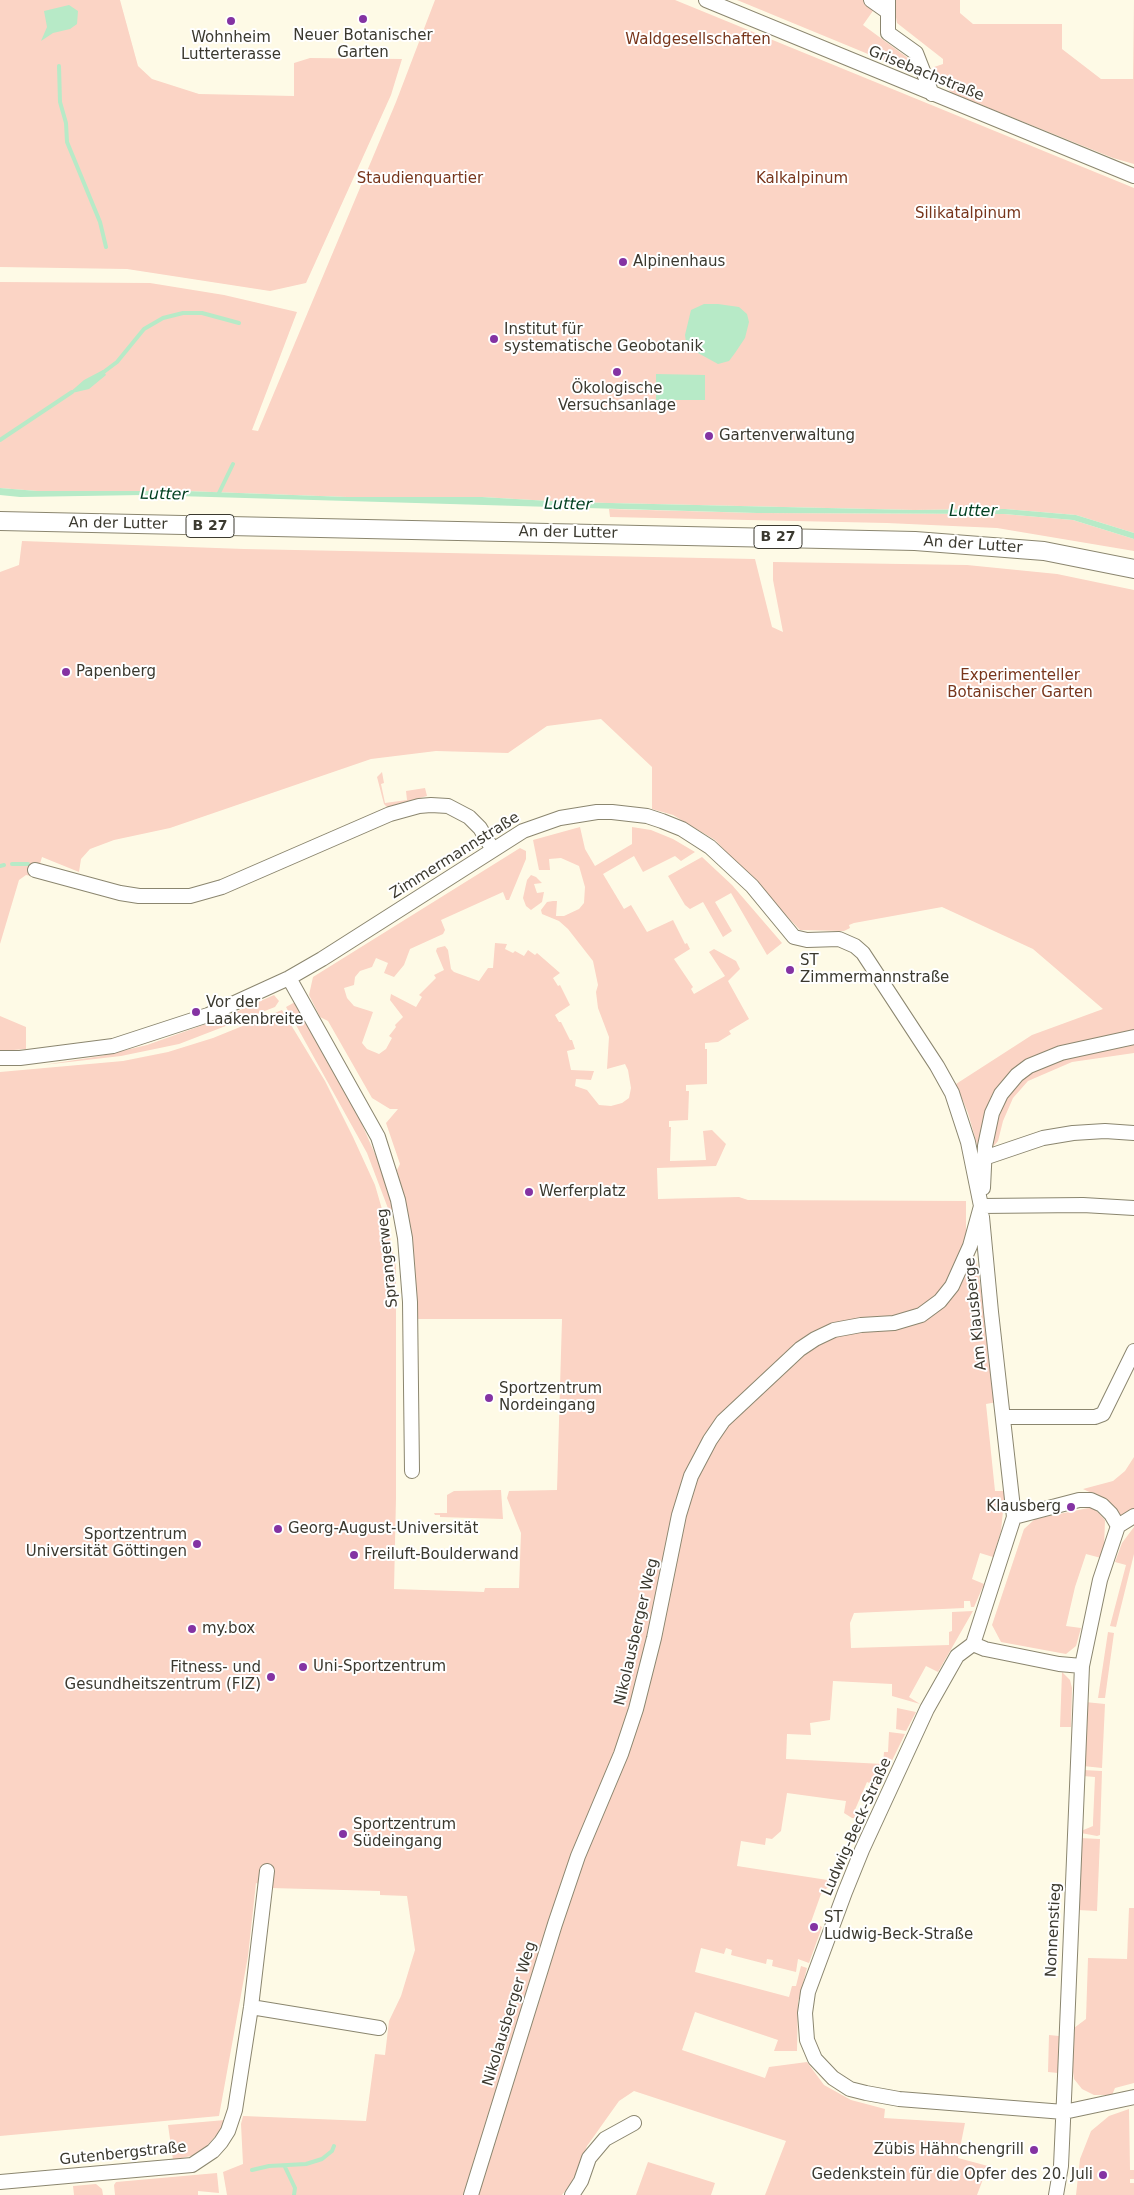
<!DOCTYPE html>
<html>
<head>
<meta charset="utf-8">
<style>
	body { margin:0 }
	canvas { display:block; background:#fefae6 }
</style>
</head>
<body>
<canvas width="1134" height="2195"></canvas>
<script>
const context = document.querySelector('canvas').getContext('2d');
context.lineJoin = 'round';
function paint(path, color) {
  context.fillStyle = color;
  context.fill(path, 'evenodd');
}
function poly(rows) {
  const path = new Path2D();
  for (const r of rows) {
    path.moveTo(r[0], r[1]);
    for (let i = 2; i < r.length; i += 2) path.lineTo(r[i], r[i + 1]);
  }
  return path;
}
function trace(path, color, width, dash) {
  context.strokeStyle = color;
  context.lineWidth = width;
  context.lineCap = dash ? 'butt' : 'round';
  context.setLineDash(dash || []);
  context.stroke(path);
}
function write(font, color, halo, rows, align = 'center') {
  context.font = font + ' "DejaVu Sans",sans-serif';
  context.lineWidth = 4;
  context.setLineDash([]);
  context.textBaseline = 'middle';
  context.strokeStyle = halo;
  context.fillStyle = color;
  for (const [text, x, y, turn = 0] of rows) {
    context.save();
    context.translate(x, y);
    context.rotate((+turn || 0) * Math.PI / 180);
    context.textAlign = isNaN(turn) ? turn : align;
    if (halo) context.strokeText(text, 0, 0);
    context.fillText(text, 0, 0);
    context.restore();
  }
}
paint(poly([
	[0,0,120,0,138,66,152,79,199,94,294,96,294,63,310,58,402,59,391,95,306,283,270,291,127,269,0,267],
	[435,0,675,0,1134,188,1134,533,1076,515,1005,509,914,510,566,502,482,497,347,497,185,491,37,491,0,488,0,282,150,283,224,295,297,312,252,430,258,431,396,102],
	[737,0,864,0,875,8,863,25,912,61,911,68,902,68],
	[893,0,960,0,960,13,973,24,1062,24,1062,49,1101,79,1133,79,1134,0,1134,164,1113,158,952,93,944,85,934,67,943,64,943,59,897,23],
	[609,509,757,513,1004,514,1073,520,1134,539,1134,551,997,528,887,523,610,517],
	[22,541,244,549,755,559,772,627,783,632,773,580,773,562,967,565,1057,574,1134,590,1134,1031,1049,1050,1025,1061,1008,1075,992,1095,984,1115,978,1148,968,1113,956,1084,1032,1035,1103,1009,1033,949,942,907,854,923,849,925,850,928,844,931,800,930,715,840,673,815,652,809,652,767,601,719,547,726,508,753,436,751,371,759,170,828,114,840,90,849,81,859,79,872,42,857,36,877,26,875,19,880,0,944,0,572,19,565],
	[382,772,384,783,381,784,385,803,407,800,406,791,425,788,427,796,387,807,384,804,377,777],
	[580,827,585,849,595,866,632,844,632,827,651,830,673,839,695,852,681,861,675,856,643,872,634,856,603,874,624,909,631,905,647,932,673,920,685,944,687,943,690,949,674,959,693,987,691,989,694,994,725,976,709,952,714,949,736,961,740,969,728,981,749,1019,729,1031,731,1034,718,1042,705,1043,705,1049,707,1049,707,1084,686,1085,686,1091,689,1091,688,1120,669,1121,669,1127,671,1127,670,1161,706,1160,703,1131,712,1130,726,1144,716,1166,657,1168,658,1199,739,1197,748,1200,966,1201,966,1229,977,1263,997,1402,986,1404,995,1491,1005,1491,1001,1531,993,1557,980,1553,972,1579,984,1584,974,1607,971,1607,970,1601,964,1601,964,1608,854,1613,850,1623,851,1648,949,1645,949,1632,952,1631,952,1612,973,1611,938,1672,926,1666,909,1697,920,1704,892,1696,892,1684,833,1681,830,1720,810,1723,811,1735,787,1734,786,1759,883,1764,884,1752,888,1752,889,1732,905,1734,879,1787,867,1782,854,1812,866,1818,866,1819,852,1818,844,1813,846,1801,787,1793,781,1831,772,1839,766,1838,765,1845,741,1841,737,1866,834,1881,821,1894,811,1922,822,1927,809,1963,798,1959,796,1972,772,1966,773,1960,767,1959,766,1964,731,1955,732,1950,726,1948,724,1954,701,1948,695,1972,789,1997,792,1986,796,1986,801,1966,807,1968,798,2002,797,2051,774,2051,778,2040,695,2012,682,2050,765,2078,769,2067,807,2062,824,2085,851,2100,885,2109,884,2118,965,2123,958,2158,988,2166,977,2195,765,2195,786,2141,634,2091,619,2101,587,2146,575,2178,562,2195,227,2195,223,2172,243,2164,241,2124,243,2116,366,2121,375,2054,385,2055,389,2021,401,1996,415,1950,407,1896,380,1895,380,1891,271,1888,256,1883,248,1956,219,2116,0,2136,0,1072,123,1061,168,1052,213,1038,282,1010,325,1081,353,1137,375,1185,390,1237,396,1267,396,1498,394,1589,484,1592,485,1588,519,1588,521,1533,507,1498,509,1491,557,1490,562,1319,418,1319,409,1219,397,1170,400,1164,386,1123,398,1109,390,1109,372,1098,328,1021,320,1017,309,995,313,977,520,848,526,851,526,859,509,900,506,900,503,892,441,920,445,930,443,934,410,949,404,965,394,977,384,973,388,963,376,958,372,967,360,971,355,977,354,985,344,988,347,998,354,1006,373,1012,362,1043,367,1049,379,1054,386,1049,392,1038,389,1036,396,1027,395,1025,403,1017,390,1000,391,994,416,1007,422,997,419,995,436,978,434,975,444,970,436,951,437,948,445,946,448,950,451,969,454,972,479,981,488,968,493,968,495,943,507,944,505,949,513,953,515,951,524,956,528,950,535,955,537,953,560,973,553,978,558,986,560,985,570,1005,555,1015,559,1022,561,1022,570,1040,572,1040,575,1049,567,1051,571,1070,594,1071,591,1080,576,1079,575,1086,587,1090,599,1105,611,1106,622,1103,629,1098,631,1088,628,1070,625,1064,607,1069,609,1037,598,1008,596,992,598,985,593,961,568,929,559,921,542,914,541,910,547,902,553,901,557,901,556,916,564,916,579,909,584,903,585,887,579,866,561,858,549,859,550,870,539,870,533,840],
	[702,857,732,885,782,943,767,955,731,893,715,902,732,931,723,937,703,902,690,909,685,905,668,876],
	[531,875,536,877,542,883,534,884,537,893,544,892,542,902,531,910,526,906,523,898,527,880],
	[274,995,279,1001,275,1007,179,1044,121,1056,43,1065,101,1056,147,1045,220,1019],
	[295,1002,361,1122,381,1168,393,1210,389,1211,367,1153,286,1007],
	[0,1016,26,1027,26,1049,0,1051],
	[1134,1042,1134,1053,1072,1062,1028,1081,1013,1098,1003,1121,998,1141,992,1148,996,1120,1004,1102,1018,1082,1036,1069,1074,1055],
	[1134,1457,1134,1509,1119,1516,1100,1497,1083,1489,1113,1481,1125,1471],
	[501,1490,503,1519,440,1517,440,1515,435,1515,434,1513,447,1513,447,1495,454,1491],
	[1093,1507,1105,1520,1104,1548,1101,1558,1086,1554,1075,1587,1066,1626,1081,1628,1076,1646,1066,1654,1001,1642,992,1625,1024,1529,1035,1519],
	[1134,1527,1134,1554,1116,1627,1110,1626,1126,1565,1115,1562,1122,1543],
	[1108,1632,1114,1633,1105,1698,1098,1698],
	[1062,1672,1070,1680,1072,1688,1071,1727,1060,1727],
	[1085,1702,1105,1704,1102,1768,1083,1766],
	[897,1708,916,1712,906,1731,896,1729],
	[1083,1770,1102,1771,1100,1835,1097,1836,1081,1833,1081,1831,1093,1826,1093,1822,1095,1777,1083,1776],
	[1080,1838,1100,1839,1097,1911,1078,1910],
	[1129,1908,1134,1908,1134,2083,1115,2088,1112,2095,1094,2095,1082,2089,1074,2079,1072,2064,1074,2028,1086,2019,1088,1958,1127,1959],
	[1049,2035,1059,2036,1058,2073,1048,2072],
	[1129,2109,1130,2170,1134,2170,1134,2179,1130,2179,1130,2183,1134,2183,1134,2195,1076,2195,1080,2159,1091,2131,1109,2116],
	[225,2120,221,2130,205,2148,195,2155,173,2160,168,2125],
	[648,2162,715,2183,711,2195,636,2195],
	[217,2173,219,2193,198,2191,198,2195,115,2195,114,2185,116,2182],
	[96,2184,102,2189,103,2195,74,2195,73,2186]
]), '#fbd4c5');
paint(poly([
	[69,5,78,11,77,24,70,29,53,33,41,41,47,27,44,11],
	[718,304,739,307,747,314,749,322,745,338,735,353,729,361,718,364,698,353,686,342,685,335,691,310,704,304],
	[103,370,106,375,89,389,68,394,84,380],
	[656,374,705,375,705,400,656,400],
	[0,488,37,491,185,491,347,497,482,497,566,502,914,510,1005,509,1076,515,1134,533,1134,539,1073,520,1004,514,757,513,143,495,20,497,0,495]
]), '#b7eac7');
trace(poly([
	[59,66,60,102,66,123,67,142,100,222,106,247],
	[101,374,117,362,144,329,163,318,183,313,202,313,239,323],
	[0,440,72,392],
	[218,495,233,464],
	[12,864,28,864],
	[0,866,4,865],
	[285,2167,295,2188,294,2195],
	[252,2170,269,2166,306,2164,322,2159,332,2151,334,2146]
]), '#b7eac7', 4);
const minor = poly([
	[706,0,1134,176],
	[871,0,888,12],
	[888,0,888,33,916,53,932,94],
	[35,870,120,893,139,896,190,896,222,887,390,814,419,806,431,805,448,806,469,817,480,828,493,850],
	[289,978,378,1137,398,1200,405,1238,410,1302,412,1471],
	[0,1058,20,1058,113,1046,208,1015,289,978,322,959,523,831,560,818,597,812,612,812,647,816,662,821,682,829,710,847,752,886,794,937,807,940,839,939,855,946,863,953,937,1066,952,1093,968,1142,981,1206,970,1246,952,1286,940,1301,921,1315,894,1323,861,1325,834,1330,815,1339,800,1349,723,1421,710,1440,691,1476,679,1515,654,1638,636,1709,621,1754,578,1856,555,1924,471,2195],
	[984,1158,1043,1138,1073,1133,1105,1131,1134,1133],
	[983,1188,985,1146,992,1113,1001,1094,1017,1075,1029,1066,1061,1053,1134,1037],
	[981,1206,1083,1205,1134,1208],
	[982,1217,991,1312,1014,1517,973,1644,957,1656,927,1709,862,1850,845,1892,808,1992,805,2013,807,2040,815,2059,833,2078,850,2089,866,2093,899,2099,1064,2112,1134,2097],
	[1004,1417,1095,1417,1103,1414,1134,1351],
	[1014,1517,1079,1500,1091,1500,1102,1505,1111,1514,1118,1526,1100,1580,1082,1666,1065,2076,1061,2166,1056,2195],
	[1118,1526,1134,1516],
	[973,1644,985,1649,1059,1664,1082,1666],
	[251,2007,379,2028],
	[0,2182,192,2165,213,2151,221,2142,228,2131,235,2110,251,2007,267,1871],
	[572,2195,581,2181,589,2158,605,2139,634,2123]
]);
const major = poly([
	[0,521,915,541,1044,551,1134,569]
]);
trace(minor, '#8b866f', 16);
trace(major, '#8b866f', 20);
trace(minor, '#fff', 14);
trace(major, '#fff', 18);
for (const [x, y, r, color] of [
	[363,19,5,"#8433a3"],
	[231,21,5,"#8433a3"],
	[623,262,5,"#8433a3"],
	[494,339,5,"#8433a3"],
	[617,372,5,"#8433a3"],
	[709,436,5,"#8433a3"],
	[66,672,5,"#8433a3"],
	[790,970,5,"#8433a3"],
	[196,1012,5,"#8433a3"],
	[529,1192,5,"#8433a3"],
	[489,1398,5,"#8433a3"],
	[1071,1507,5,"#8433a3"],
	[278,1529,5,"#8433a3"],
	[197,1544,5,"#8433a3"],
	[354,1555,5,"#8433a3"],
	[192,1629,5,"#8433a3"],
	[303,1667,5,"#8433a3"],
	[271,1677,5,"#8433a3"],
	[343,1834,5,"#8433a3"],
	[814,1927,5,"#8433a3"],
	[1034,2150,5,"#8433a3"],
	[1103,2175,5,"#8433a3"]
]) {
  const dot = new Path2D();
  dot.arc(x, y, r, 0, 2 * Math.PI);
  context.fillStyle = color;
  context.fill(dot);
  trace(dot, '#fff', 2);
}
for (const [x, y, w] of [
	[210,526,48],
	[778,537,48]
]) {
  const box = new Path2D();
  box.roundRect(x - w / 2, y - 11.5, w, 23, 4);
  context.fillStyle = '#fff';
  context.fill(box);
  trace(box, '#3b392f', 1);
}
write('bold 14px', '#3b392f', null, [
	["B 27",210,526],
	["B 27",778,537]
]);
write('15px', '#3b392f', '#fff', [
	["Neuer Botanischer",363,36,"center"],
	["Garten",363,53,"center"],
	["Wohnheim",231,38,"center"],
	["Lutterterasse",231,55,"center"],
	["Alpinenhaus",633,262],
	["Institut für",504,330],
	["systematische Geobotanik",504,347],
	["Ökologische",617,389,"center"],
	["Versuchsanlage",617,406,"center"],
	["Gartenverwaltung",719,436],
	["Papenberg",76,672],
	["ST",800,961],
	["Zimmermannstraße",800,978],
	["Vor der",206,1003],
	["Laakenbreite",206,1020],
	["Werferplatz",539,1192],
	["Sportzentrum",499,1389],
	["Nordeingang",499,1406],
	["Klausberg",1061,1507,"right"],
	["Georg-August-Universität",288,1529],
	["Sportzentrum",187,1535,"right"],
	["Universität Göttingen",187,1552,"right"],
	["Freiluft-Boulderwand",364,1555],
	["my.box",202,1629],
	["Uni-Sportzentrum",313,1667],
	["Fitness- und",261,1668,"right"],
	["Gesundheitszentrum (FIZ)",261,1685,"right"],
	["Sportzentrum",353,1825],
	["Südeingang",353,1842],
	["ST",824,1918],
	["Ludwig-Beck-Straße",824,1935],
	["Zübis Hähnchengrill",1024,2150,"right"],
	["Gedenkstein für die Opfer des 20. Juli",1093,2175,"right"]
], 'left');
write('15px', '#78361c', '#fff', [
	["Waldgesellschaften",698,40],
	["Staudienquartier",420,179],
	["Kalkalpinum",802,179],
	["Silikatalpinum",968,214],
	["Experimenteller",1020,676],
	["Botanischer Garten",1020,693]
]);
write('15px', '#3b392f', '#fff', [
	["Grisebachstraße",926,74,22],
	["An der Lutter",118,524,1],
	["An der Lutter",568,533,1],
	["An der Lutter",973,545,4],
	["Zimmermannstraße",455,856,-32],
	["Sprangerweg",388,1258,-96],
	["Am Klausberge",976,1314,-96],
	["Nikolausberger Weg",637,1632,-77],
	["Ludwig-Beck-Straße",857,1827,-66],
	["Nonnenstieg",1054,1930,-87],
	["Nikolausberger Weg",510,2014,-73],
	["Gutenbergstraße",123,2154,-6]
]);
write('italic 16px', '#003f20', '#fff', [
	["Lutter",164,495,1],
	["Lutter",568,505,1],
	["Lutter",973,512]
]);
</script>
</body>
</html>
